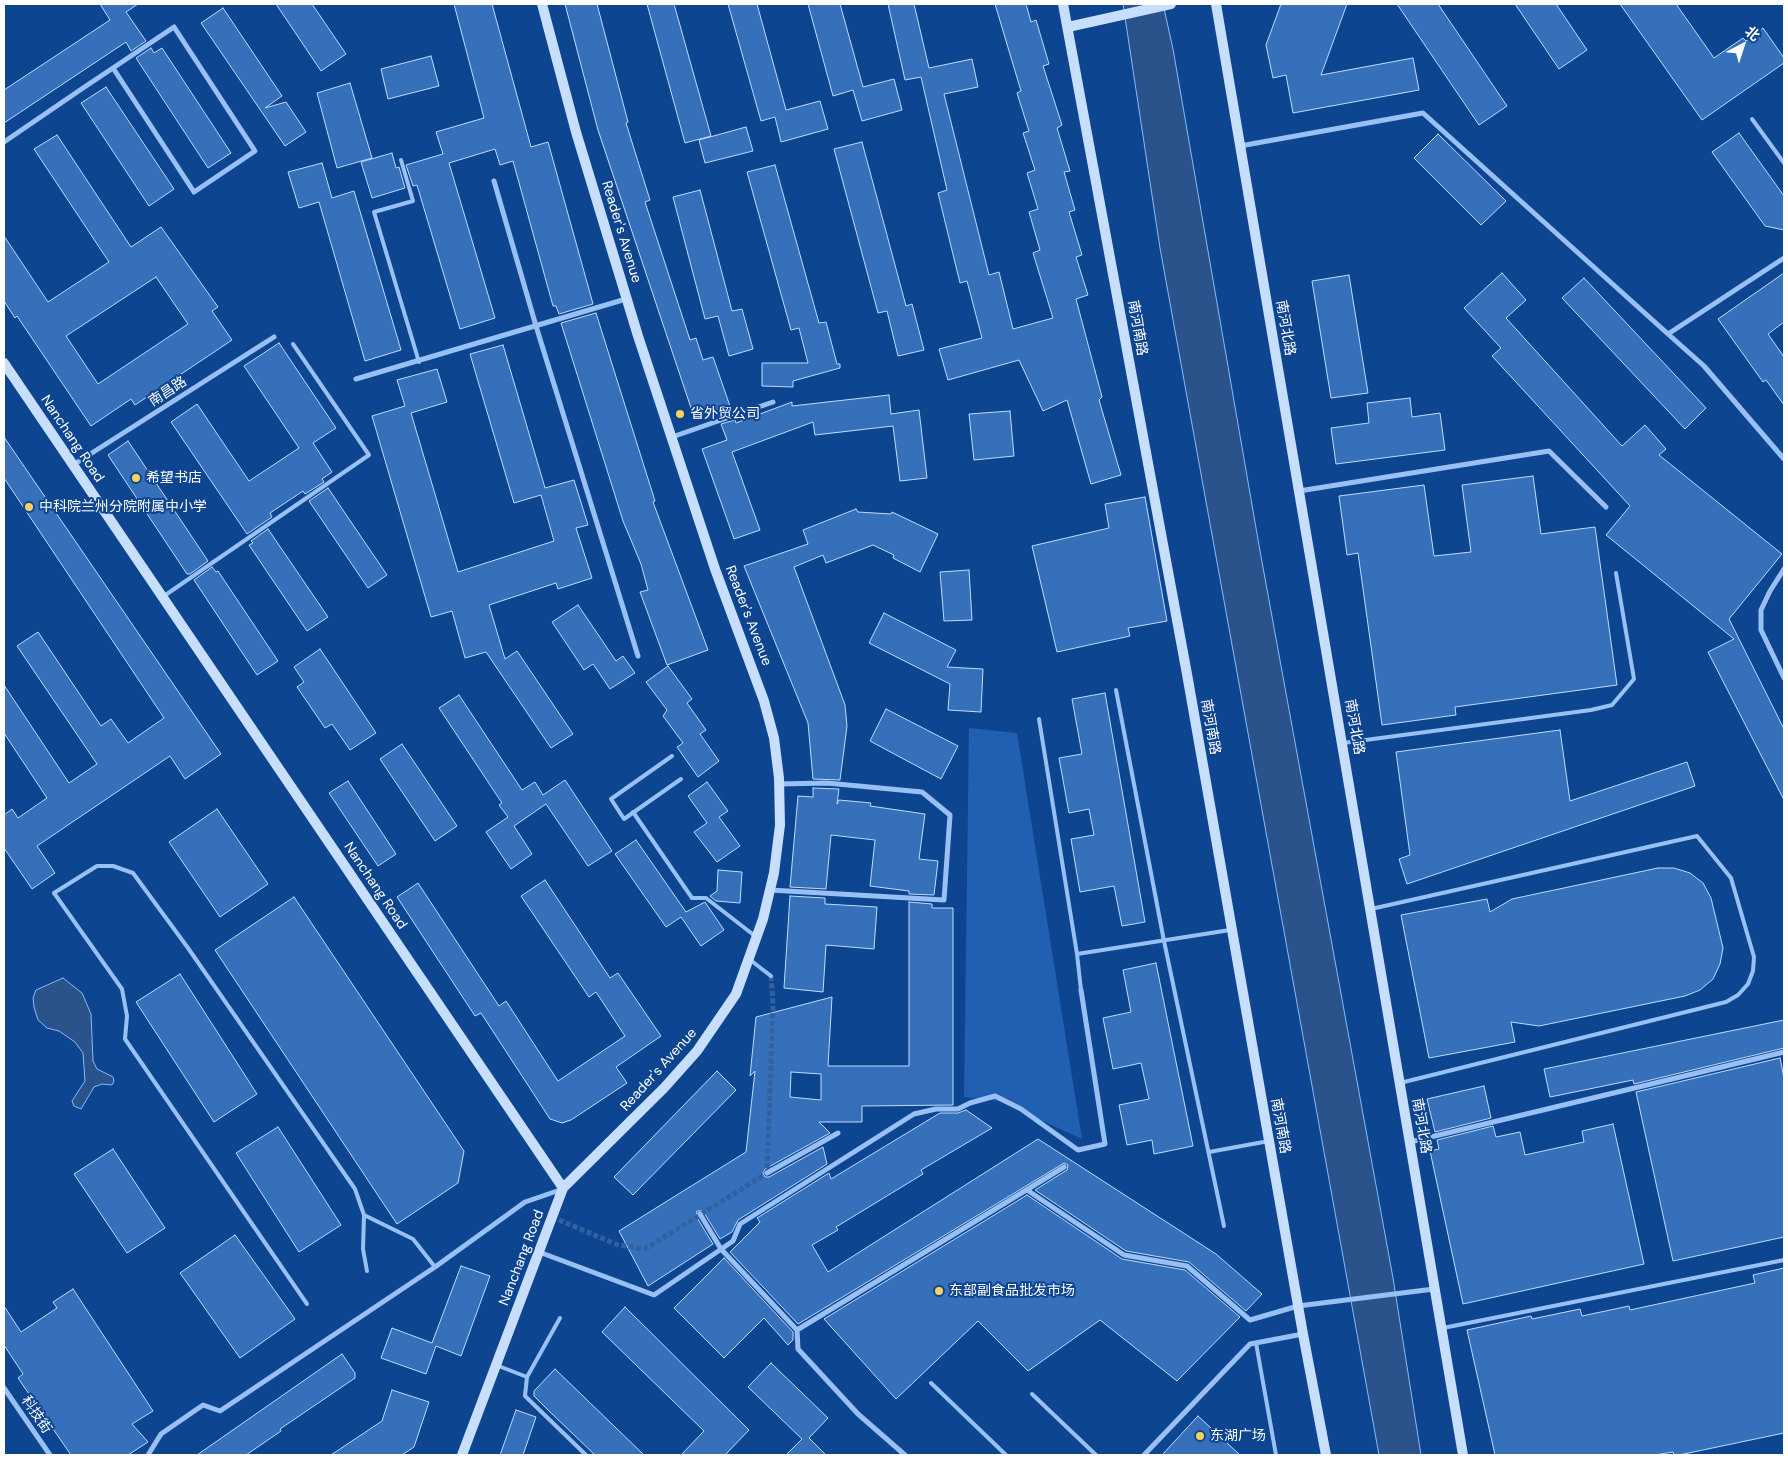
<!DOCTYPE html>
<html>
<head>
<meta charset="utf-8">
<style>
	body { margin:0 }
	#map { position:relative; width:1788px; height:1459px; overflow:hidden; background:#0e4591; font-family:"DM Sans","Noto Sans SC",sans-serif }
	canvas { display:block }
	.frame { position:absolute; inset:0; border:5px solid #fff; pointer-events:none }
	.north { position:absolute; left:1718px; top:20px; width:50px; height:50px; -webkit-text-stroke:4px #0e4591; paint-order:stroke; rotate:40deg; font-size:14px; font-weight:700; line-height:20px; text-align:center; color:#fff }
	.north::after { content:''; display:block; margin:auto; width:18px; height:22px; background:#fff; clip-path:polygon(50% 0,100% 100%,50% 72%,0 100%) }
</style>
</head>
<body>
<div id="map">
<canvas width="1788" height="1459"></canvas>
<div class="frame"></div>
<div class="north">北</div>
</div>
<script>
const context = document.querySelector('canvas').getContext('2d');
context.lineJoin = 'round';
function paint(path, color) {
  context.fillStyle = color;
  context.fill(path, 'evenodd');
}
function poly(rows) {
  const path = new Path2D();
  for (const r of rows) {
    path.moveTo(r[0], r[1]);
    for (let i = 2; i < r.length; i += 2) path.lineTo(r[i], r[i + 1]);
  }
  return path;
}
function trace(path, color, width, dash) {
  context.strokeStyle = color;
  context.lineWidth = width;
  context.lineCap = dash ? 'butt' : 'round';
  context.setLineDash(dash || []);
  context.stroke(path);
}
function write(font, color, halo, rows, align = 'center') {
  context.font = font + ' "DM Sans","Noto Sans SC",sans-serif';
  context.lineWidth = 4;
  context.setLineDash([]);
  context.textBaseline = 'middle';
  context.strokeStyle = halo;
  context.fillStyle = color;
  for (const [text, x, y, turn = 0] of rows) {
    context.save();
    context.translate(x, y);
    context.rotate((+turn || 0) * Math.PI / 180);
    context.textAlign = isNaN(turn) ? turn : align;
    if (halo) context.strokeText(text, 0, 0);
    context.fillText(text, 0, 0);
    context.restore();
  }
}
paint(poly([
	[969,728,1017,733,1082,1139,999,1101,964,1097]
]), '#205fb1');
const water = poly([
	[1123,4,1163,4,1173,49,1260,551,1393,1278,1421,1455,1379,1455,1160,248,1123,4],
	[63,978,82,993,91,1014,93,1061,97,1069,113,1077,114,1081,112,1085,102,1084,94,1087,81,1109,74,1106,72,1101,85,1081,83,1053,75,1042,59,1031,47,1028,38,1020,34,1007,33,998,36,990,63,978]
]);
paint(water, '#2b538b');
trace(water, '#8abbf8', 1);
const building = poly([
	[100,4,138,4,126,12,146,41,131,51,126,42,4,123,4,90,110,20,100,4],
	[276,4,312,4,346,54,321,71,276,4],
	[454,4,492,4,531,147,548,142,593,304,559,314,556,306,553,306,513,161,500,165,495,149,449,163,495,318,460,329,417,185,413,186,406,165,443,154,436,132,484,118,454,4],
	[565,4,597,4,628,122,626,123,650,200,645,202,690,340,696,338,703,360,713,357,732,412,718,416,714,406,693,414,598,130,565,4],
	[647,4,674,4,711,136,685,143,647,4],
	[728,4,757,4,786,110,820,101,828,129,781,142,775,117,761,121,728,4],
	[808,4,840,4,863,87,894,79,902,110,862,121,853,90,833,96,808,4],
	[888,4,914,4,929,68,972,59,978,87,944,94,989,275,999,272,1013,329,1053,318,1033,253,1040,250,1029,212,1038,209,1027,173,1035,170,1023,133,1029,131,1017,93,1021,91,995,4,1026,4,1031,22,1036,20,1049,64,1043,66,1062,125,1057,128,1070,171,1064,172,1075,210,1069,212,1082,255,1076,257,1088,295,1076,299,1102,397,1099,400,1121,475,1091,484,1067,400,1043,411,1019,360,948,380,939,349,982,338,967,281,960,283,938,193,947,190,921,77,905,80,888,4],
	[1281,4,1347,4,1321,75,1413,58,1419,90,1293,113,1286,75,1273,78,1266,45,1281,4],
	[1397,4,1438,4,1507,106,1479,125,1397,4],
	[1515,4,1556,4,1587,50,1559,69,1515,4],
	[1620,4,1676,4,1714,58,1743,38,1746,41,1763,28,1784,58,1784,63,1702,120,1620,4],
	[223,8,282,96,265,108,286,102,306,132,285,146,201,23,223,8],
	[151,48,154,53,162,48,231,153,208,168,136,58,151,48],
	[431,56,439,86,388,99,381,69,431,56],
	[350,83,372,158,337,168,317,93,350,83],
	[106,87,174,189,149,206,81,103,106,87],
	[746,127,753,151,705,163,699,140,746,127],
	[1739,133,1784,196,1784,230,1765,226,1712,152,1739,133],
	[1438,134,1506,201,1481,225,1414,158,1438,134],
	[57,135,131,247,161,227,218,307,212,311,232,340,135,405,131,399,91,426,17,316,15,318,4,301,4,236,48,302,109,262,34,149,57,135],
	[156,277,188,324,98,384,66,336,156,277],
	[862,142,906,306,912,304,924,350,898,356,887,311,878,313,834,149,862,142],
	[392,153,396,168,399,167,405,188,372,198,361,162,392,153],
	[322,163,332,198,354,191,401,350,365,361,319,202,299,208,288,172,322,163],
	[775,165,819,323,826,322,837,364,840,364,840,368,793,381,793,387,762,386,762,363,808,363,799,328,791,330,747,172,775,165],
	[700,190,732,311,742,309,753,349,729,356,718,316,705,319,673,197,700,190],
	[1502,273,1526,300,1506,318,1622,446,1645,425,1666,449,1659,455,1782,554,1729,619,1784,729,1784,800,1708,652,1734,639,1606,535,1630,506,1492,356,1501,348,1464,308,1502,273],
	[1784,273,1784,322,1768,334,1784,357,1784,405,1766,380,1763,382,1718,319,1784,273],
	[1349,275,1368,393,1331,398,1312,281,1349,275],
	[1584,278,1706,408,1685,429,1562,298,1584,278],
	[596,313,655,501,653,502,708,650,667,665,640,592,648,590,641,564,623,521,561,323,596,313],
	[279,343,336,428,313,443,332,472,322,479,324,482,305,494,303,491,270,513,272,517,247,534,171,422,197,404,249,481,299,448,244,366,279,343],
	[503,345,545,488,574,480,588,525,576,528,592,578,558,589,556,583,489,605,505,659,517,651,573,734,551,748,486,652,465,658,452,611,431,617,372,416,405,406,397,380,437,369,447,402,411,413,458,572,554,541,541,495,514,503,470,354,503,345],
	[889,395,891,414,919,410,927,478,900,481,893,426,815,435,813,422,732,452,760,530,734,539,702,449,727,440,721,424,735,420,736,423,792,402,792,406,889,395],
	[1410,398,1412,417,1440,413,1445,450,1336,464,1331,428,1369,423,1367,403,1410,398],
	[1010,411,1014,456,974,460,969,414,1010,411],
	[4,437,221,754,185,779,170,756,37,846,55,873,32,889,4,848,4,815,12,809,18,818,47,798,4,733,4,685,69,783,97,764,17,646,38,632,101,726,111,719,128,743,164,718,4,478,4,437],
	[128,441,208,561,190,574,187,574,108,455,128,441],
	[1533,476,1541,534,1595,527,1617,685,1455,707,1456,715,1382,725,1358,553,1347,555,1339,496,1424,485,1434,556,1471,552,1462,485,1533,476],
	[328,488,387,575,368,588,309,501,328,488],
	[1145,497,1167,621,1128,628,1130,636,1057,652,1032,546,1109,528,1105,504,1145,497],
	[856,509,858,512,891,514,892,512,938,534,920,572,893,558,894,555,873,545,826,563,823,555,794,567,845,705,847,726,840,780,813,779,808,723,744,566,808,544,803,530,856,509],
	[268,529,328,617,307,631,249,545,253,543,251,541,268,529],
	[212,567,216,572,218,571,278,661,257,675,194,580,212,567],
	[969,570,972,620,944,621,940,572,969,570],
	[578,605,616,661,623,656,635,673,610,689,593,664,584,670,552,622,578,605],
	[884,613,956,650,947,667,983,669,981,712,948,710,950,684,869,643,884,613],
	[320,649,376,733,350,750,332,724,325,728,297,687,304,682,294,667,320,649],
	[668,666,692,699,687,703,706,730,700,734,719,761,698,777,677,747,683,743,663,716,667,710,646,682,668,666],
	[1105,693,1145,922,1122,926,1114,886,1080,892,1071,839,1094,835,1089,809,1069,813,1059,758,1082,754,1072,699,1105,693],
	[459,695,522,790,535,782,543,795,565,780,612,851,588,866,546,804,514,826,532,854,511,869,486,832,508,817,499,805,502,803,439,708,459,695],
	[886,709,958,746,941,779,870,741,886,709],
	[1560,730,1570,801,1687,762,1695,786,1407,884,1399,859,1410,855,1396,752,1560,730],
	[402,744,457,826,435,841,380,759,402,744],
	[348,781,396,854,378,866,329,793,348,781],
	[707,782,728,811,719,817,740,846,717,862,694,832,707,823,688,796,707,782],
	[813,788,839,789,837,804,839,800,871,803,870,806,925,814,919,859,938,861,934,895,909,894,909,891,870,886,875,840,831,835,826,889,790,887,798,796,813,797,813,788],
	[217,809,268,884,220,917,169,842,217,809],
	[636,840,686,912,705,902,724,930,701,946,681,917,666,927,615,854,636,840],
	[1658,868,1674,868,1690,873,1703,883,1711,898,1723,948,1720,964,1713,979,1700,990,1685,996,1539,1026,1511,1022,1515,1042,1429,1058,1401,915,1487,899,1490,912,1512,899,1658,868],
	[718,870,742,872,740,903,716,901,710,896,717,891,718,870],
	[545,880,610,978,618,973,661,1036,616,1067,627,1083,571,1120,562,1123,550,1119,481,1013,475,1016,397,897,418,883,499,1006,506,1001,558,1081,625,1036,596,992,589,997,521,896,545,880],
	[790,896,825,898,825,904,877,907,874,949,826,945,823,992,784,988,790,896],
	[294,897,464,1151,458,1183,397,1224,215,950,294,897],
	[909,902,932,904,932,908,953,908,953,1105,862,1106,862,1122,819,1122,830,1133,765,1169,763,1173,765,1177,769,1177,823,1147,827,1164,738,1220,732,1232,720,1239,703,1211,697,1211,696,1216,713,1244,648,1286,619,1231,746,1152,755,1071,750,1076,756,1017,832,997,828,1066,909,1066,909,902],
	[791,1072,821,1074,821,1100,790,1097,791,1072],
	[1156,963,1193,1146,1154,1154,1152,1140,1127,1145,1119,1105,1149,1099,1141,1063,1113,1069,1103,1018,1131,1012,1123,970,1156,963],
	[180,974,257,1094,214,1122,136,1002,180,974],
	[1784,1020,1784,1048,1634,1084,1633,1080,1550,1097,1544,1069,1784,1020],
	[1780,1058,1784,1078,1784,1237,1673,1261,1636,1092,1780,1058],
	[717,1071,736,1090,633,1195,614,1177,717,1071],
	[1484,1086,1491,1118,1435,1132,1427,1099,1484,1086],
	[966,1110,992,1128,921,1170,923,1174,836,1227,838,1230,812,1245,828,1272,1038,1139,1216,1254,1262,1294,1246,1311,1189,1262,1126,1251,1035,1190,1067,1170,1068,1165,1064,1163,798,1324,730,1252,760,1222,757,1218,829,1173,831,1179,940,1113,958,1113,966,1110],
	[1613,1124,1644,1264,1463,1304,1430,1151,1439,1149,1437,1140,1493,1126,1496,1137,1520,1132,1525,1155,1584,1142,1582,1131,1613,1124],
	[278,1127,341,1225,299,1252,236,1153,278,1127],
	[113,1149,165,1228,127,1253,74,1174,113,1149],
	[1027,1195,1122,1259,1185,1270,1240,1317,1177,1381,1100,1320,1028,1371,978,1321,896,1399,824,1319,1027,1195],
	[235,1235,295,1319,240,1358,180,1273,235,1235],
	[724,1258,793,1332,793,1340,788,1345,764,1318,724,1358,674,1308,724,1258],
	[461,1266,490,1276,461,1356,436,1346,426,1374,381,1358,392,1328,432,1343,461,1266],
	[1784,1268,1784,1433,1679,1455,1674,1455,1673,1452,1655,1455,1495,1455,1467,1330,1531,1316,1532,1319,1580,1309,1582,1316,1629,1306,1630,1310,1755,1283,1753,1275,1784,1268],
	[73,1289,153,1411,132,1424,148,1442,128,1455,71,1455,18,1378,23,1374,4,1345,4,1306,21,1332,57,1308,53,1302,73,1289],
	[625,1307,749,1430,725,1455,681,1455,704,1431,602,1332,625,1307],
	[342,1354,355,1373,355,1378,280,1429,281,1431,246,1455,197,1455,342,1354],
	[771,1363,828,1418,809,1438,826,1455,786,1455,802,1439,748,1387,771,1363],
	[555,1369,644,1455,595,1455,549,1411,534,1396,534,1391,555,1369],
	[392,1390,429,1402,414,1447,402,1455,331,1455,382,1421,392,1390],
	[516,1410,536,1417,523,1455,500,1455,516,1410],
	[1198,1416,1240,1455,1162,1455,1198,1416]
]);
paint(building, '#3770ba');
trace(building, '#c0dbfe', 1);
trace(poly([
	[552,1217,618,1245,645,1249,767,1173,773,1004,771,976]
]), '#3261a2', 5, [5, 2.5]);
trace(poly([
	[1752,119,1784,163],
	[401,160,413,201,374,212,419,362],
	[164,596,369,455,293,344],
	[1116,690,1164,941,1224,1226],
	[1039,719,1077,954],
	[1343,743,1591,710,1612,705,1634,679,1616,573],
	[672,756,611,799,624,819,681,779],
	[633,812,692,898,706,898,755,936],
	[1371,909,1697,836,1731,878,1754,957,1753,971,1748,984,1738,995,1726,1002,1400,1083],
	[749,959,771,976],
	[1081,990,1077,954,1230,930],
	[1209,1152,1269,1141],
	[364,1215,413,1239,435,1267],
	[307,1304,125,1039,127,1016,122,989,54,893,97,866,113,866,133,873,188,948,355,1189,364,1215,363,1249,367,1271],
	[1443,1328,1784,1260],
	[1256,1343,1276,1455],
	[496,1365,527,1377,560,1318],
	[527,1377,525,1396,586,1455],
	[931,1383,1006,1455],
	[1032,1394,1096,1455]
]), '#99c0f4', 4);
trace(poly([
	[4,142,83,88,113,68,174,27,255,151,194,192,113,68],
	[1240,146,1423,113,1668,334,1784,258],
	[494,181,536,326,638,656],
	[1668,334,1704,366,1784,459],
	[356,379,626,299],
	[672,437,773,402],
	[73,465,274,337],
	[1299,491,1549,451,1606,507],
	[1784,569,1770,591,1761,610,1761,630,1784,678],
	[770,890,944,900,950,815,922,792,827,783,779,784],
	[1410,1142,1784,1052],
	[767,1173,838,1133],
	[1027,1190,1124,1255,1187,1266,1250,1320,1298,1306,1434,1289],
	[700,1214,721,1249,797,1330,798,1349,858,1414,905,1455],
	[539,1252,654,1295,733,1241,740,1224,914,1114,936,1109,958,1109,970,1103,995,1096,1021,1109,1078,1150,1105,1144,1081,990],
	[797,1330,1064,1167],
	[4,1388,50,1455],
	[148,1455,161,1434,203,1405,220,1411,435,1267,525,1202,563,1189],
	[1144,1455,1250,1344,1303,1334]
]), '#99c0f4', 5);
trace(poly([
	[1063,4,1187,674,1303,1334,1326,1455],
	[1216,4,1463,1455],
	[1068,27,1171,4],
	[4,363,563,1188],
	[462,1455,563,1188,664,1088,697,1051,736,994,763,919,774,873,780,825,779,778,774,738,764,701,715,569,638,336,576,132,542,4]
]), '#c8defd', 10);
for (const [x, y, r, color] of [
	[680,414,5,"#ffd25c"],
	[136,478,5,"#ffd25c"],
	[29,507,5,"#ffd25c"],
	[939,1291,5,"#ffd25c"],
	[1200,1436,5,"#ffd25c"]
]) {
  const dot = new Path2D();
  dot.arc(x, y, r, 0, 2 * Math.PI);
  context.fillStyle = color;
  context.fill(dot);
  trace(dot, '#0e4591', 2);
}
write('14px', '#fff', '#0e4591', [
	["Reader's Avenue",621,232,73],
	["南河南路",1137,328,80],
	["南河北路",1285,328,80],
	["南昌路",168,392,-33],
	["Nanchang Road",72,439,56],
	["Reader's Avenue",748,616,69],
	["南河南路",1210,727,80],
	["南河北路",1354,727,80],
	["Nanchang Road",375,886,56],
	["Reader's Avenue",659,1070,-48],
	["南河南路",1280,1126,80],
	["南河北路",1421,1126,80],
	["Nanchang Road",522,1258,-69],
	["科技街",36,1415,56]
]);
write('14px', '#fff', '#0e4591', [
	["省外贸公司",690,414],
	["希望书店",146,478],
	["中科院兰州分院附属中小学",39,507],
	["东部副食品批发市场",949,1291],
	["东湖广场",1210,1436]
], 'left');
</script>
</body>
</html>
